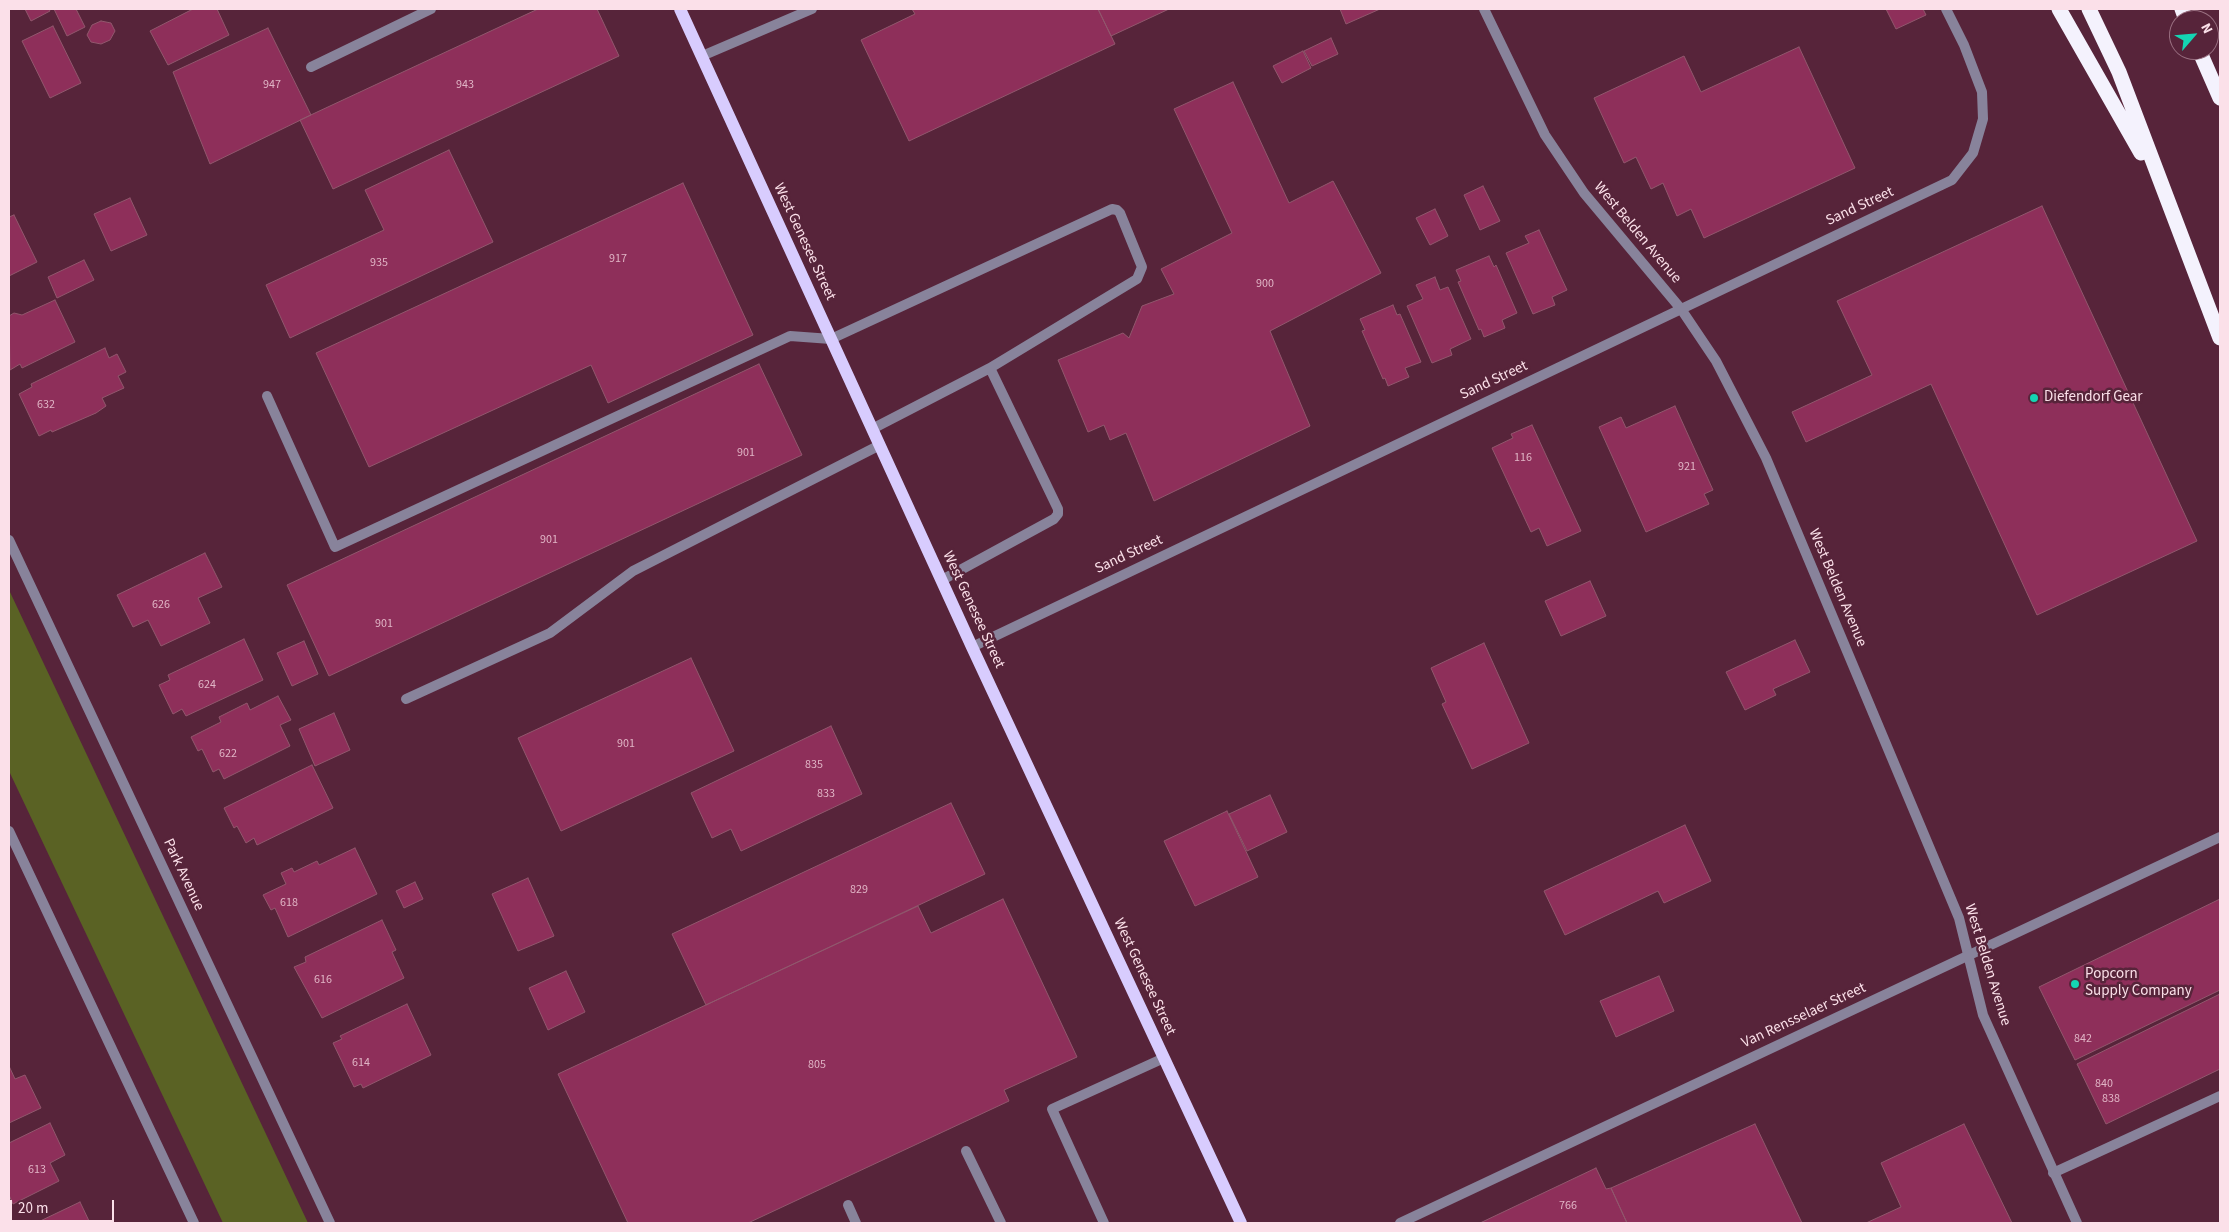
<!DOCTYPE html>
<html>
<head>
<meta charset="utf-8">
<style>
	body { margin:0 }
	#map { position:relative; width:2229px; height:1232px; overflow:hidden; background:#57243a; font-family:"Source Sans 3",sans-serif }
	canvas { display:block }
	.frame { position:absolute; inset:0; border:10px solid #fbe0e9; pointer-events:none }
	.north { position:absolute; left:2169px; top:10px; width:50px; height:50px; box-sizing:border-box; background:#57243a; border:1px solid #996f80; border-radius:50%; rotate:63deg; font-size:14px; font-weight:700; line-height:20px; text-align:center; color:#fbe0e9 }
	.north::after { content:''; display:block; margin:auto; width:18px; height:22px; background:#14d5b3; clip-path:polygon(50% 0,100% 100%,50% 72%,0 100%) }
	.scale { position:absolute; left:10px; top:1200px; width:104px; height:22px; box-sizing:border-box; border:2px solid #fbe0e9; border-top:0; padding-left:6px; font-size:15px; line-height:18px; white-space:nowrap; color:#fbe0e9; -webkit-text-stroke:4px #57243a; paint-order:stroke }
</style>
</head>
<body>
<div id="map">
<canvas width="2229" height="1232"></canvas>
<div class="frame"></div>
<div class="north">N</div>
<div class="scale">20 m</div>
</div>
<script>
const context = document.querySelector('canvas').getContext('2d');
context.lineJoin = 'round';
function paint(path, color) {
  context.fillStyle = color;
  context.fill(path, 'evenodd');
}
function poly(rows) {
  const path = new Path2D();
  for (const r of rows) {
    path.moveTo(r[0], r[1]);
    for (let i = 2; i < r.length; i += 2) path.lineTo(r[i], r[i + 1]);
  }
  return path;
}
function trace(path, color, width, dash) {
  context.strokeStyle = color;
  context.lineWidth = width;
  context.lineCap = dash ? 'butt' : 'round';
  context.setLineDash(dash || []);
  context.stroke(path);
}
function write(font, color, halo, rows, align = 'center') {
  context.font = font + ' "Source Sans 3",sans-serif';
  context.lineWidth = 5;
  context.setLineDash([]);
  context.textBaseline = 'middle';
  context.strokeStyle = halo;
  context.fillStyle = color;
  for (const [text, x, y, turn = 0] of rows) {
    context.save();
    context.translate(x, y);
    context.rotate((+turn || 0) * Math.PI / 180);
    context.textAlign = isNaN(turn) ? turn : align;
    if (halo) context.strokeText(text, 0, 0);
    context.fillText(text, 0, 0);
    context.restore();
  }
}
paint(poly([
	[9,590,308,1223,223,1223,9,771]
]), '#5a6224');
const building = poly([
	[25,9,49,9,50,11,31,21,25,9],
	[54,9,76,9,85,27,67,36,54,9],
	[193,9,217,9,229,35,168,65,150,31,193,9],
	[538,9,597,9,619,56,333,189,300,120,538,9],
	[912,9,1098,9,1115,44,909,141,861,40,915,14,912,9],
	[1098,9,1169,9,1111,36,1098,9],
	[1340,9,1380,9,1346,24,1340,9],
	[1886,9,1923,9,1926,15,1896,29,1886,9],
	[101,21,111,23,115,31,110,40,101,44,91,42,87,35,92,25,101,21],
	[53,26,81,83,50,98,22,41,53,26],
	[268,28,311,115,210,164,173,72,268,28],
	[1331,38,1338,54,1312,66,1304,51,1331,38],
	[1799,47,1855,168,1704,238,1691,209,1677,216,1663,183,1651,189,1636,157,1624,163,1594,98,1684,56,1701,92,1799,47],
	[1303,51,1311,68,1282,83,1273,66,1303,51],
	[1233,82,1289,203,1333,181,1381,273,1270,331,1310,426,1154,501,1126,433,1110,440,1104,425,1088,432,1058,360,1123,333,1129,338,1142,306,1174,294,1161,269,1232,233,1174,109,1233,82],
	[449,150,493,242,290,338,266,285,384,230,365,190,449,150],
	[683,183,753,335,608,403,591,365,369,467,316,353,683,183],
	[1483,186,1500,221,1480,230,1464,195,1483,186],
	[130,198,147,235,111,251,94,214,130,198],
	[2042,206,2197,541,2037,615,1931,384,1806,442,1792,412,1872,375,1837,301,2042,206],
	[1435,209,1448,236,1430,245,1416,218,1435,209],
	[14,215,37,262,9,276,9,217,14,215],
	[1539,230,1567,290,1552,297,1555,305,1533,314,1506,253,1529,243,1525,236,1539,230],
	[1489,256,1494,267,1496,265,1517,313,1502,320,1505,328,1484,337,1481,329,1479,330,1458,282,1461,281,1456,270,1489,256],
	[84,260,94,280,57,298,48,277,84,260],
	[1435,277,1440,290,1448,287,1471,339,1450,349,1452,355,1432,363,1407,306,1423,299,1416,285,1435,277],
	[55,300,75,342,22,368,20,364,10,370,9,316,14,313,22,315,55,300],
	[1393,305,1397,315,1400,314,1421,362,1405,368,1409,377,1388,386,1385,378,1383,379,1362,331,1365,330,1360,319,1393,305],
	[105,348,109,358,117,354,126,372,118,376,124,388,102,398,106,406,96,413,52,432,51,430,39,436,19,394,32,387,31,384,105,348],
	[759,364,802,455,329,676,287,585,759,364],
	[1675,406,1713,490,1704,494,1709,504,1646,532,1599,427,1621,417,1626,428,1675,406],
	[1532,425,1581,531,1547,546,1539,528,1531,532,1492,448,1513,438,1511,434,1532,425],
	[205,553,222,587,198,598,210,623,161,646,148,620,133,627,117,595,205,553],
	[1590,581,1606,616,1561,636,1545,601,1590,581],
	[244,639,263,680,186,716,182,709,173,714,159,685,170,680,168,675,244,639],
	[1795,640,1810,672,1773,689,1776,695,1745,710,1726,672,1795,640],
	[304,641,318,674,292,686,277,653,304,641],
	[1484,643,1529,743,1472,769,1442,704,1446,702,1431,668,1484,643],
	[691,658,734,751,561,831,518,738,691,658],
	[278,696,291,720,280,725,290,746,224,779,219,769,213,772,202,749,198,751,191,737,221,722,219,717,247,703,250,710,278,696],
	[334,713,350,750,315,766,299,729,334,713],
	[831,726,862,794,741,851,731,829,712,838,691,793,831,726],
	[312,765,333,808,257,845,254,838,246,843,237,826,234,828,224,808,312,765],
	[1270,795,1287,832,1247,851,1229,814,1270,795],
	[951,803,985,874,706,1005,672,934,951,803],
	[1227,811,1258,877,1195,906,1164,841,1227,811],
	[1685,825,1711,881,1664,903,1658,891,1565,935,1544,891,1685,825],
	[355,848,377,894,288,937,275,908,271,910,263,895,286,884,281,873,292,868,294,872,317,861,319,865,355,848],
	[528,878,554,936,518,951,492,894,528,878],
	[415,882,423,899,404,908,396,891,415,882],
	[1003,899,1077,1057,1004,1090,1009,1101,748,1223,628,1223,558,1074,918,906,931,933,1003,899],
	[2220,899,2220,990,2075,1060,2039,987,2220,899],
	[382,920,396,950,392,952,404,978,322,1018,294,967,306,962,305,957,382,920],
	[566,971,585,1012,548,1030,529,988,566,971],
	[1659,976,1674,1011,1616,1037,1600,1001,1659,976],
	[2220,994,2220,1069,2106,1124,2077,1064,2220,994],
	[407,1004,431,1055,363,1088,361,1084,354,1087,333,1043,342,1039,340,1036,407,1004],
	[9,1066,15,1079,25,1075,41,1108,9,1123,9,1066],
	[50,1123,65,1155,50,1163,59,1181,13,1204,9,1195,9,1143,50,1123],
	[1755,1124,1802,1223,1627,1223,1611,1188,1755,1124],
	[1964,1124,2012,1223,1866,1223,1901,1207,1881,1163,1964,1124],
	[1596,1168,1606,1189,1611,1188,1627,1223,1480,1223,1596,1168],
	[80,1202,90,1223,36,1223,80,1202]
]);
paint(building, '#8e2f5a');
trace(building, '#91576d', 1);
trace(poly([
	[702,56,812,9],
	[311,67,431,9],
	[267,396,335,547,790,336,831,339,1112,209,1117,210,1120,213,1142,267,1137,279,990,368],
	[872,429,990,368,1058,509,1058,514,1054,519,942,580],
	[406,699,550,633,633,571,880,445],
	[966,1151,1001,1223],
	[2053,1173,2220,1096],
	[848,1205,856,1223],
	[1104,1223,1052,1109,1164,1058]
]), '#88839b', 10);
trace(poly([
	[1484,9,1545,135,1584,193,1681,309,1716,361,1766,458,1959,918,1983,1015,2077,1223],
	[9,540,330,1223],
	[972,647,1952,180,1973,153,1983,119,1982,92,1964,45,1946,9],
	[9,831,194,1223]
]), '#88839b', 10);
trace(poly([
	[1400,1223,2220,837]
]), '#88839b', 10);
trace(poly([
	[680,9,972,647,1241,1223]
]), '#d8ccfe', 12);
trace(poly([
	[2059,9,2141,153],
	[2089,9,2119,72,2220,338],
	[2182,9,2186,20],
	[2199,50,2220,98]
]), '#f4f2fd', 15);
for (const [x, y, r, color] of [
	[2034,398,5,"#14d5b3"],
	[2075,984,5,"#14d5b3"]
]) {
  const dot = new Path2D();
  dot.arc(x, y, r, 0, 2 * Math.PI);
  context.fillStyle = color;
  context.fill(dot);
  trace(dot, '#57243a', 2);
}
write('12px', '#e0b4c5', null, [
	["947",272,85],
	["943",465,85],
	["917",618,259],
	["935",379,263],
	["900",1265,284],
	["632",46,405],
	["901",746,453],
	["116",1523,458],
	["921",1687,467],
	["901",549,540],
	["626",161,605],
	["901",384,624],
	["624",207,685],
	["901",626,744],
	["622",228,754],
	["835",814,765],
	["833",826,794],
	["829",859,890],
	["618",289,903],
	["616",323,980],
	["842",2083,1039],
	["614",361,1063],
	["805",817,1065],
	["840",2104,1084],
	["838",2111,1099],
	["613",37,1170],
	["766",1568,1206]
]);
write('15px', '#fbe0e9', '#57243a', [
	["Sand Street",1860,207,-25],
	["West Belden Avenue",1637,233,50],
	["West Genesee Street",804,242,65],
	["Sand Street",1494,381,-25],
	["Sand Street",1129,555,-25],
	["West Belden Avenue",1837,588,67],
	["West Genesee Street",973,610,65],
	["Park Avenue",183,875,65],
	["West Belden Avenue",1987,965,73],
	["West Genesee Street",1144,977,65],
	["Van Rensselaer Street",1804,1016,-25]
]);
write('15px', '#fbe0e9', '#57243a', [
	["Diefendorf Gear",2044,398],
	["Popcorn",2085,975],
	["Supply Company",2085,992]
], 'left');
</script>
</body>
</html>
